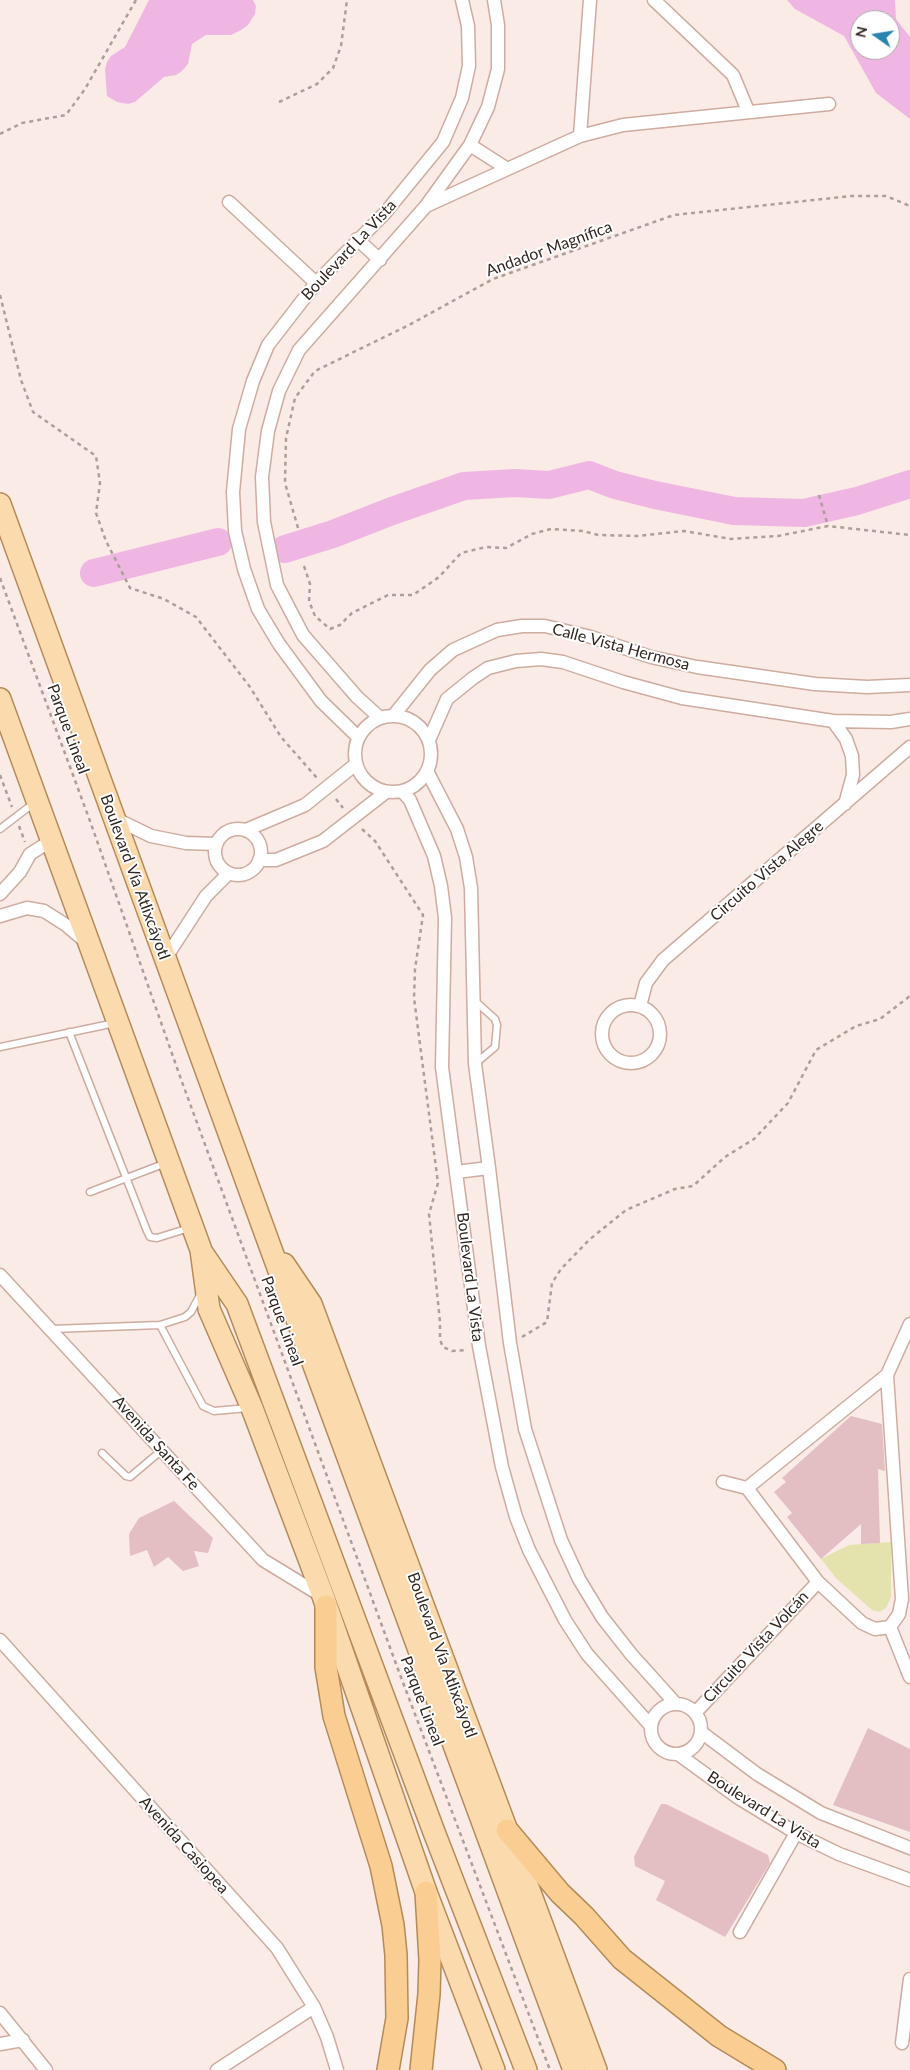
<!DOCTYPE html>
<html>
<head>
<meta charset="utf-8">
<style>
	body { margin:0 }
	#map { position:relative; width:910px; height:2070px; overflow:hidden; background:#faebe6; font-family:Lato,sans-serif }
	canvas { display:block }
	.north { position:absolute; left:850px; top:10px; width:50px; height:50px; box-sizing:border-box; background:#fff; border:1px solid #ada8a6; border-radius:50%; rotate:283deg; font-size:14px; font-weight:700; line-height:20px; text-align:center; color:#332621 }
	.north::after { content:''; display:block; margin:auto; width:18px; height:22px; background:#2984b1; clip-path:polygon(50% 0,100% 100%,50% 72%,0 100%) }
</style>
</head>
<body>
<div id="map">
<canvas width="910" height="2070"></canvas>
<div class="north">N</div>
</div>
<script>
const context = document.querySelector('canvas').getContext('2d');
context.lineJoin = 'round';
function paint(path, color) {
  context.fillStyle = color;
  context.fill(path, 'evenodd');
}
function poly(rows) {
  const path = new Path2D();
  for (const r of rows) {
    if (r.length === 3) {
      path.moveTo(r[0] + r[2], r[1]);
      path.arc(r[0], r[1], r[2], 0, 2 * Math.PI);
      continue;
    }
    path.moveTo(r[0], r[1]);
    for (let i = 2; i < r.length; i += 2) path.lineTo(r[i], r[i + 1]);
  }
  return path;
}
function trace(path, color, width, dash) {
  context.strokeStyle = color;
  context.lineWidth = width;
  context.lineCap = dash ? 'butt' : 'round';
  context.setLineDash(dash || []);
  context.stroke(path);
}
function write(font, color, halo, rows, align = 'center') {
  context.font = font + ' Lato,sans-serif';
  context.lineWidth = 4;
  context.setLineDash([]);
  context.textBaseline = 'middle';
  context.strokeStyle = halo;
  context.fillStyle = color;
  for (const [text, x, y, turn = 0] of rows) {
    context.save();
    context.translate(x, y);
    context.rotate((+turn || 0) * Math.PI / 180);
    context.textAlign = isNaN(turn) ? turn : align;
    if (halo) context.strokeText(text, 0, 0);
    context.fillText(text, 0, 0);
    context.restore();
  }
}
paint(poly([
	[891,1542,891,1597,886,1608,879,1612,872,1610,837,1579,821,1559,849,1545]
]), '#e4e3ad');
paint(poly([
	[149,0,253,0,256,6,255,14,248,25,241,30,231,35,206,35,192,44,188,64,182,71,176,75,164,77,135,102,128,104,117,102,107,96,105,69,107,62,111,56,125,47],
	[787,0,895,0,896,19,910,37,910,119,876,93,844,36,795,9],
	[860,20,890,20,890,50,860,50]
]), '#f0b6e3');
trace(poly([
	[285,549,333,534,392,511,464,486,515,483,549,485,589,475,615,485,655,495,734,511,804,513,857,501,910,484],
	[94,573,218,542]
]), '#f0b6e3', 28);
paint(poly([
	[851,1416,882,1424,885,1471,878,1469,880,1543,861,1544,861,1524,821,1559,787,1517,792,1513,774,1492,786,1482,782,1478],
	[174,1501,213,1538,208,1553,194,1551,199,1566,183,1571,168,1557,154,1567,147,1550,130,1556,129,1534,139,1518],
	[868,1728,910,1749,910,1832,833,1805],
	[661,1804,666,1804,768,1855,770,1863,725,1937,656,1900,665,1881,635,1866,634,1857]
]), '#e3bec3');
const service = poly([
	[0,829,34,803],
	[474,1000,495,1019,497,1025,495,1047,476,1063],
	[69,1032,147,1231,150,1237,157,1238,189,1228],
	[0,1047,115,1023],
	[90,1192,166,1163],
	[160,1325,203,1406,214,1411,248,1408],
	[52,1329,160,1325,185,1317,191,1312,200,1295],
	[102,1453,126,1476,130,1477,162,1450]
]);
const minor = poly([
	[654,0,733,75,748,111],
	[580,136,590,0],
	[470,145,506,168],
	[229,202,316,283],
	[426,206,580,136,623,125,829,104],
	[357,239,380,260],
	[394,715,430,670,453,650,497,630,522,626,545,626,591,637,651,657,697,667,815,684,867,687,910,685],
	[393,754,38],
	[379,717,357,697,303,635,277,585,264,522,262,477,268,431,279,391,299,350,426,206,470,145,488,107,498,69,498,25,494,0],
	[833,721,846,739,852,756,853,775,845,804],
	[358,737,321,701,279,644,258,609,244,569,235,531,233,492,239,429,253,381,268,345,316,283,385,213,443,142,462,98,469,66,468,26,462,0],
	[429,740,447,699,473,678,488,668,516,661,541,659,563,662,623,682,682,698,833,721,891,722,910,719],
	[427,771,457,829,466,857,471,888,475,1064,489,1168,510,1343,525,1429,561,1540,579,1579,602,1617,631,1654,676,1704],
	[402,791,410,800,434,856,441,886,445,918,442,1067,479,1346,502,1467,516,1517,529,1550,565,1620,587,1654,651,1726],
	[114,818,151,836,186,843,216,844],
	[238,852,23],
	[246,830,305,805,356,764],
	[259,860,276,860,323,841,386,792],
	[0,894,20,872,30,854,52,840],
	[0,916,27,908,44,911,66,925,86,942],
	[165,959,206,896,229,873],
	[631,1034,29],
	[640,1006,646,983,663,960,910,747],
	[456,1172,489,1168],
	[0,1275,263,1560,322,1596],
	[723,1482,747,1488,818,1582,862,1623,875,1629,890,1627,899,1614,902,1599,887,1375],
	[747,1488,887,1375,910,1324],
	[890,1627,910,1677],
	[0,1640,277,1948,314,2007,327,2037,337,2070],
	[676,1729,25],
	[695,1713,818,1582],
	[701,1732,757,1774,821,1813,910,1848],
	[678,1754,737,1797,796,1833,839,1854,910,1880],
	[740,1932,796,1833],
	[0,2013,46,2070],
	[902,2043,910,1979],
	[0,2044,23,2040],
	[217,2070,314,2007]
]);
const primary = poly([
	[0,504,271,1249,574,2070],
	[0,699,201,1250,209,1309,252,1408,323,1596,426,1892,494,2070],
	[203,1254,237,1304,434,1832,526,2070],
	[284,1264,311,1304,596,2070]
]);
const trunk = poly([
	[326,1606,326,1667,334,1716,381,1866,393,1925,396,1955,397,2018,388,2070],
	[507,1830,560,1893,584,1916,622,1959,719,2036,775,2070],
	[421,2070,429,1994,430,1960,426,1892]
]);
trace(service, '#ceaca0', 9);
trace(minor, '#ceaca0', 15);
trace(primary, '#b48b58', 24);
trace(trunk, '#b48b58', 24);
trace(poly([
	[279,102,317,84,333,68,341,46,347,0],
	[0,134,22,123,66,115,85,89,136,0],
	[0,295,21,380,33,412,96,456,100,483,96,513,106,541,130,588,164,599,196,617,250,687,281,737,317,778],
	[819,495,828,526],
	[298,528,285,483,286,438,295,398,315,371,409,325,493,279,674,215,851,196,886,196,910,206],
	[304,566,310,584,309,601,315,616,330,629,340,625,352,613,388,595,413,595,439,577,461,553,486,547,506,548,532,534,551,529,583,531,598,535,637,536,684,531,731,539,778,536,828,526,910,535],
	[0,578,90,821,182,1082,399,1672,550,2070],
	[0,775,12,807],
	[336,799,343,808],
	[19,826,25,842],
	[362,829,375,841,423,915,415,969,414,998,438,1183,429,1214,440,1322,440,1340,443,1347,452,1351,466,1350],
	[522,1337,547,1322,552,1283,561,1269,589,1240,626,1210,675,1189,693,1186,725,1157,754,1139,788,1103,816,1050,856,1026,880,1019,910,996]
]), '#ad9e99', 2.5, [4, 4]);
trace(service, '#fff', 6);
trace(minor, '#fff', 12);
trace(primary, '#fbdaad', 21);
trace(trunk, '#face92', 21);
write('16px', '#332621', '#fff', [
	["Andador Magnífica",549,249,-20],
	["Boulevard La Vista",349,250,-47],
	["Calle Vista Hermosa",621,647,15],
	["Parque Lineal",68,729,70],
	["Circuito Vista Alegre",767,871,-41],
	["Boulevard Vía Atlixcáyotl",135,877,70],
	["Boulevard La Vista",470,1277,83],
	["Parque Lineal",282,1321,70],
	["Avenida Santa Fe",156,1443,48],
	["Circuito Vista Volcán",756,1647,-47],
	["Boulevard Vía Atlixcáyotl",442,1655,70],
	["Parque Lineal",422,1701,69],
	["Boulevard La Vista",764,1810,32],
	["Avenida Casiopea",184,1845,48]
]);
</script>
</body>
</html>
